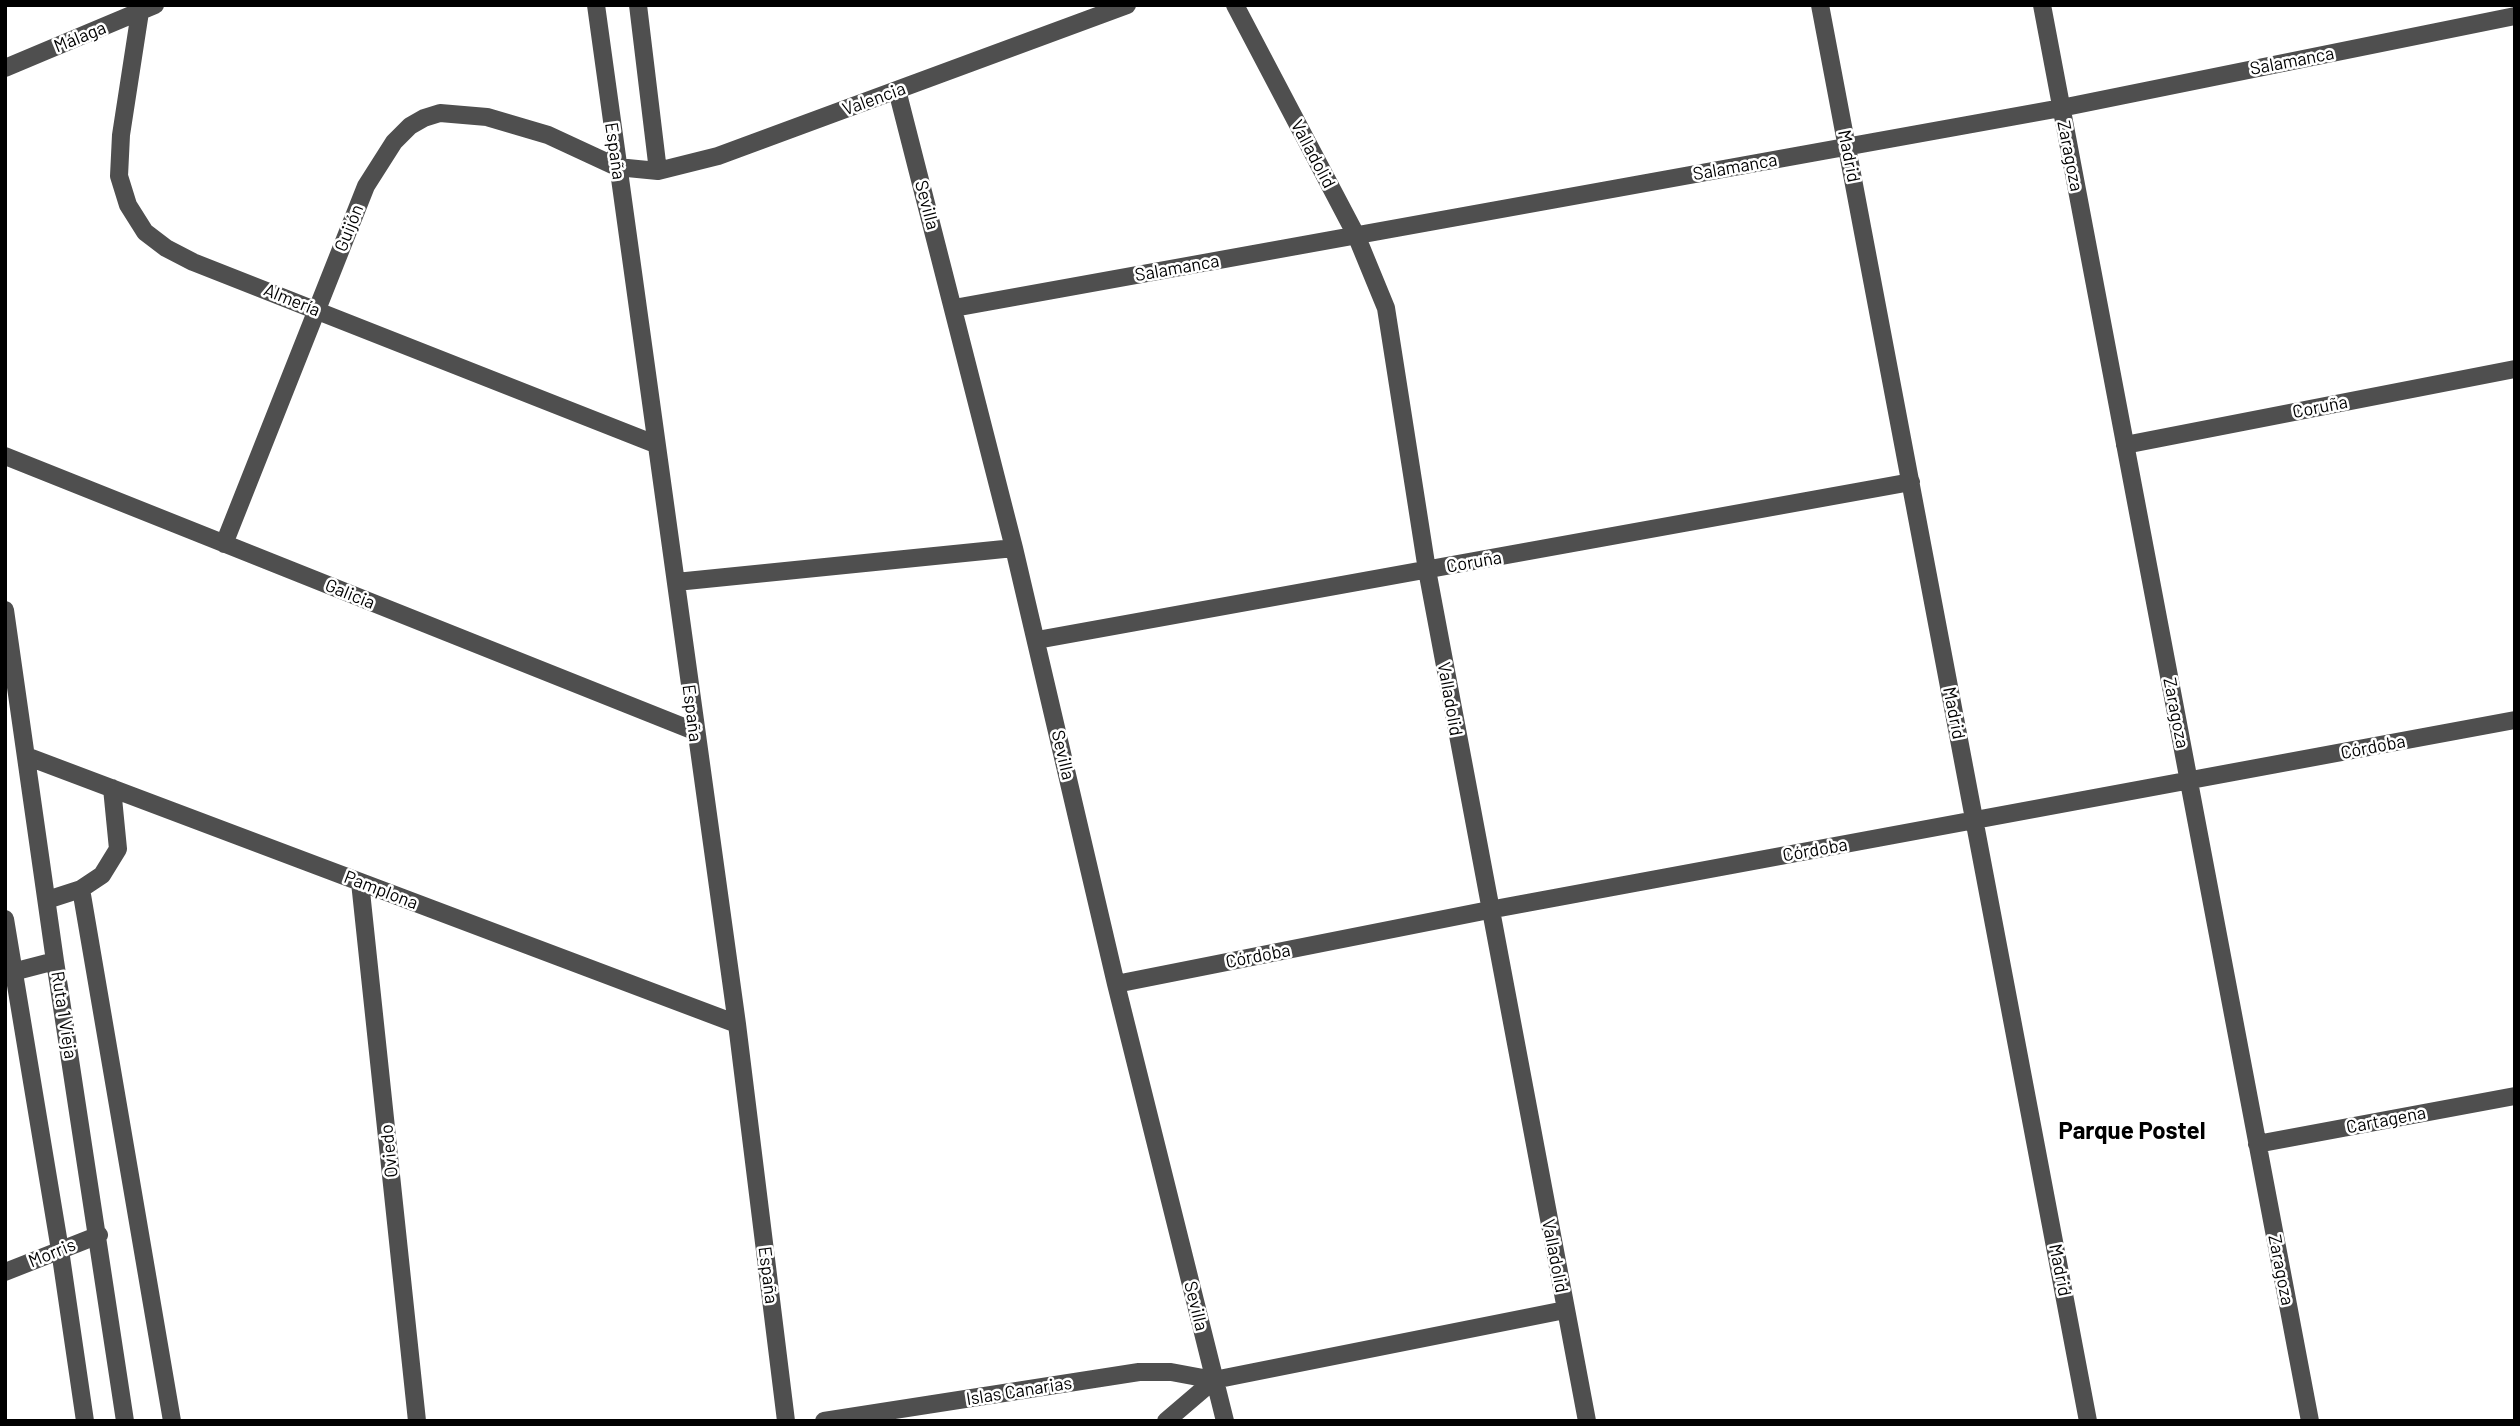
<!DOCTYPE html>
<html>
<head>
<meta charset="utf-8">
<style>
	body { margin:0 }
	#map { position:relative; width:2520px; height:1426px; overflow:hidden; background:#fff; font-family:Barlow,sans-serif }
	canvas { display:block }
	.frame { position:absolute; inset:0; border:7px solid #000; pointer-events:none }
</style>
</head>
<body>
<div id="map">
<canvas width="2520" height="1426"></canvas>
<div class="frame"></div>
</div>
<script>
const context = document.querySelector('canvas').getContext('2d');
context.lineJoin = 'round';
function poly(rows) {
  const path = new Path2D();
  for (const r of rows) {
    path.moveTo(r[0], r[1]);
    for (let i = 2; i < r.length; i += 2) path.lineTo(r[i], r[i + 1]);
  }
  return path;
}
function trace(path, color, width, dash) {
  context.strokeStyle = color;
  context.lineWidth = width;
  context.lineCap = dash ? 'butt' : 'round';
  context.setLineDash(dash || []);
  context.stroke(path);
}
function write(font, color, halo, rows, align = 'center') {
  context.font = font + ' Barlow,sans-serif';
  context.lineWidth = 5;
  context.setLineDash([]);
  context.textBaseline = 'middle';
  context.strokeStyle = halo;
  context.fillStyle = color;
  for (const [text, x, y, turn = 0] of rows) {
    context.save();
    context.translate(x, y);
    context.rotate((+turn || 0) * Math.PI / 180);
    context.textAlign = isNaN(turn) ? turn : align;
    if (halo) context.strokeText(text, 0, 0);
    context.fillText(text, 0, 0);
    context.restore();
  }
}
trace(poly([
	[596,5,737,1024,786,1421],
	[638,5,658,171],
	[1235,5,1356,235,1386,308,1427,570,1587,1421],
	[1820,5,2088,1421],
	[2042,5,2310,1421],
	[140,12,121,135,119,176,128,205,145,232,166,248,193,262,655,444],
	[5,68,155,5],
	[897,90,1014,548,1116,984,1225,1421],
	[954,308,2061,108,2515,16],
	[2125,445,2515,369],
	[5,456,694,731],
	[224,544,366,186,394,142,410,126,424,118,440,113,487,117,548,135,617,167,658,171,718,156,1127,5],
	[676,582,1014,548],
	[5,610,55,961,125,1421],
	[1037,640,1911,482],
	[26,756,737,1024],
	[360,882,417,1421],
	[81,889,172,1421],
	[47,900,81,889,102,875,118,849,112,788],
	[5,919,60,1250,85,1421],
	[5,974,55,961],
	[1116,984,1489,910,2515,720],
	[2257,1144,2515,1096],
	[5,1272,99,1235],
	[824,1421,1139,1372,1171,1372,1214,1380],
	[1166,1421,1214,1380,1565,1310]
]), '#4f4f4f', 18);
write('18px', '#000', '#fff', [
	["Málaga",80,37,-22],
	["Salamanca",2292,61,-11],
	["Valencia",874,99,-20],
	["España",615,151,82],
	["Valladolid",1313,154,62],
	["Madrid",1849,156,79],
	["Zaragoza",2070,156,79],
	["Salamanca",1735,167,-10],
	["Sevilla",927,205,75],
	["Guijón",349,228,-68],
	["Salamanca",1177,268,-10],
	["Almería",292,300,22],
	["Coruña",2320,407,-11],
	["Coruña",1474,562,-10],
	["Galicia",350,594,22],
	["Valladolid",1450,699,80],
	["España",692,713,83],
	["Madrid",1954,713,79],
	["Zaragoza",2176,713,79],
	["Córdoba",2373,747,-11],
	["Sevilla",1063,755,77],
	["Córdoba",1815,850,-10],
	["Pamplona",381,890,21],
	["Córdoba",1258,956,-11],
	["Ruta 1 Vieja",64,1015,81],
	["Cartagena",2386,1120,-11],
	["Oviedo",389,1151,-96],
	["Morris",52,1253,-22],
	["Valladolid",1555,1256,79],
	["Madrid",2060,1270,79],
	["Zaragoza",2281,1270,79],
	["España",768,1275,83],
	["Sevilla",1196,1306,76],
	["Islas Canarias",1019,1391,-9]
]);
write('bold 24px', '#000', '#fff', [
	["Parque Postel",2132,1131]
]);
</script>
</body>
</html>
